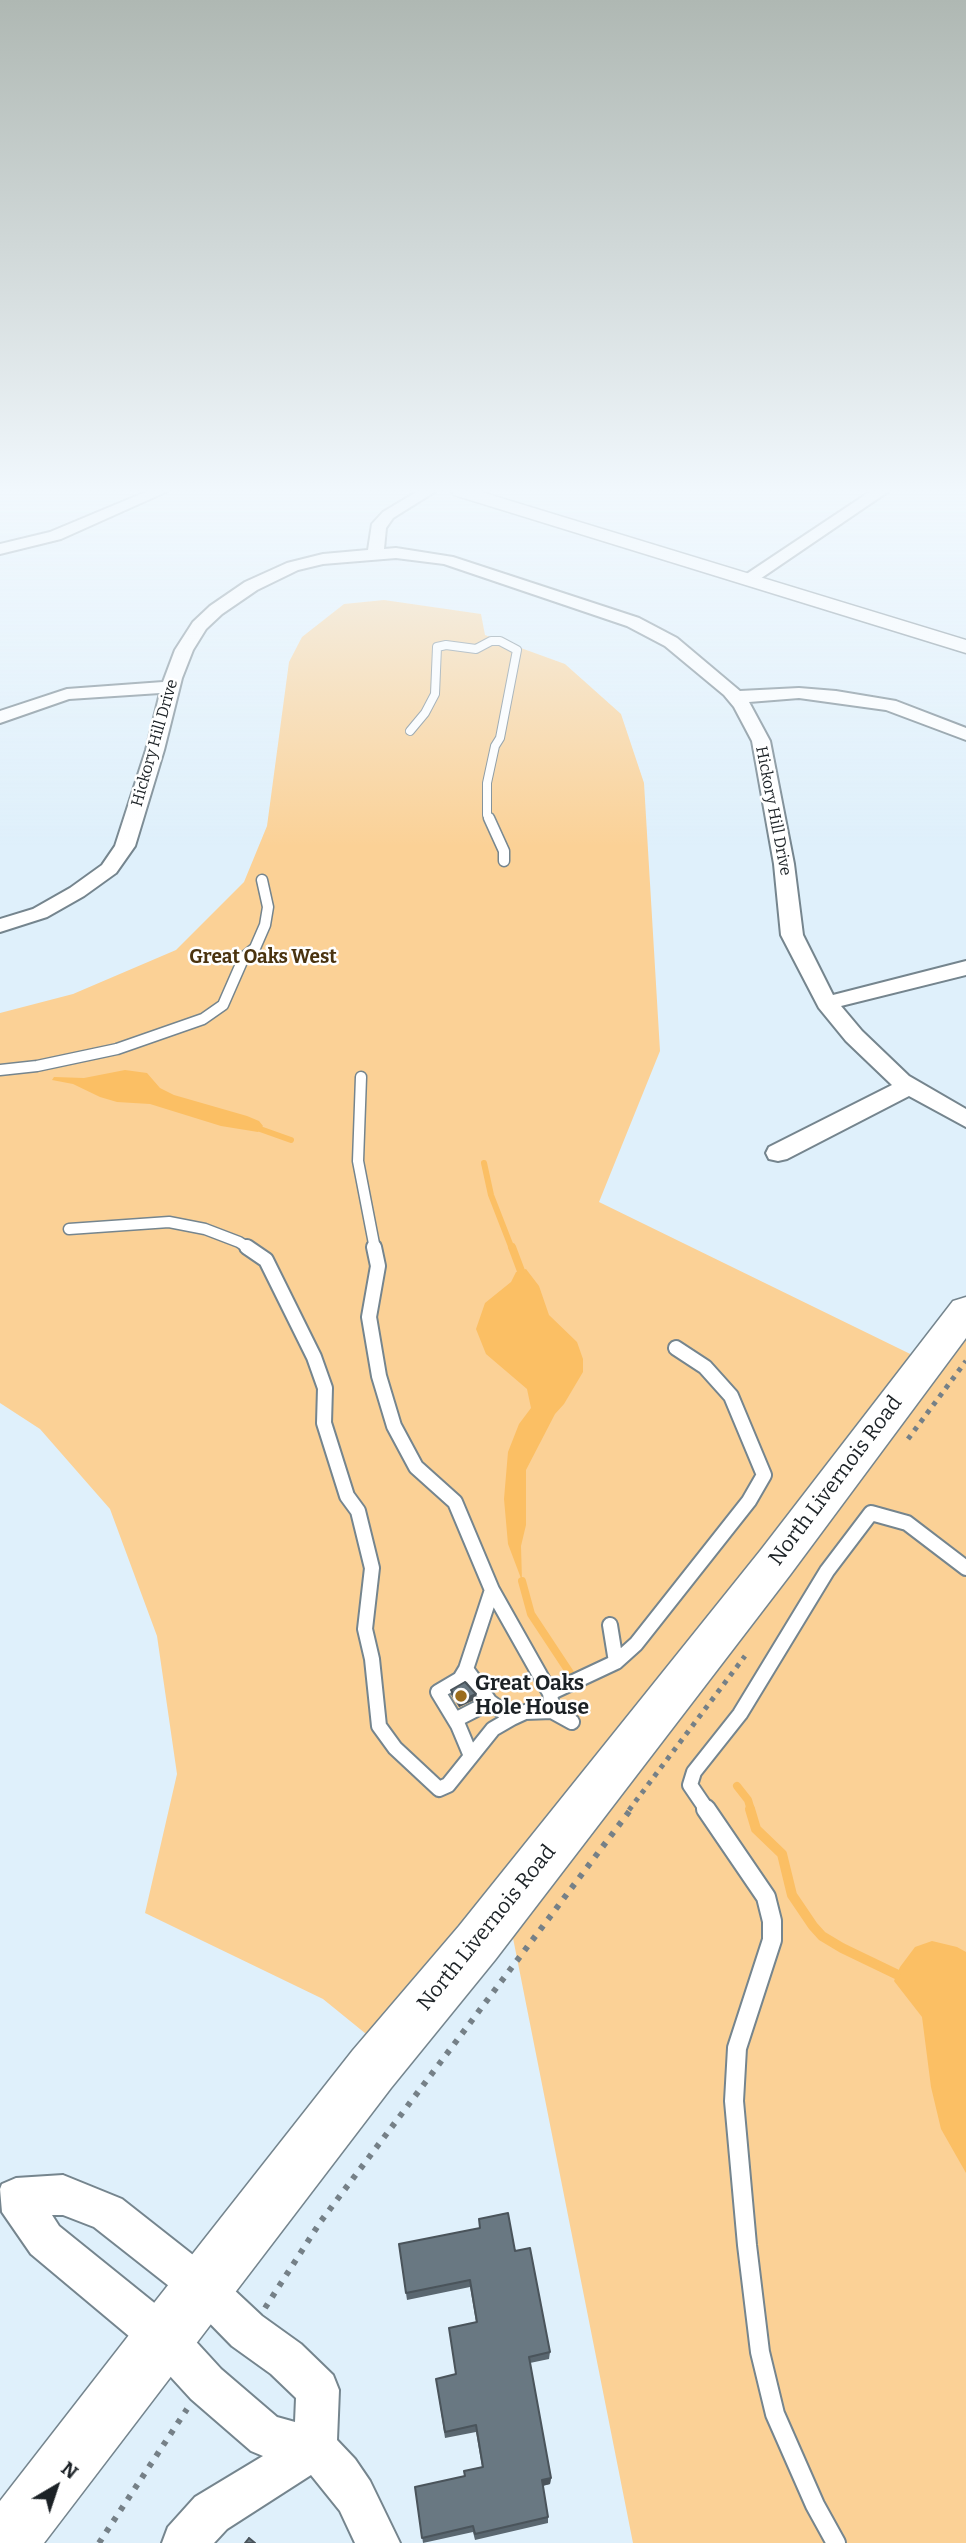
<!DOCTYPE html>
<html>
<head>
<meta charset="utf-8">
<style>
	body { margin:0 }
	#map { position:relative; width:966px; height:2543px; overflow:hidden; background:#dff0fb; font-family:Bitter,serif }
	canvas { display:block }
	.north { position:absolute; left:21px; top:2452px; width:70px; height:70px; -webkit-text-stroke:5px #fff; paint-order:stroke; rotate:39deg; font-size:19px; font-weight:700; line-height:28px; text-align:center; color:#1c2226 }
	.north::after { content:''; display:block; margin:auto; width:24px; height:32px; background:#1c2226; clip-path:polygon(50% 0,100% 100%,50% 72%,0 100%) }
</style>
</head>
<body>
<div id="map">
<canvas width="966" height="2543"></canvas>
<div class="north">N</div>
</div>
<script>
const context = document.querySelector('canvas').getContext('2d');
context.lineJoin = 'round';
function paint(path, color) {
  context.fillStyle = color;
  context.fill(path, 'evenodd');
}
function poly(rows) {
  const path = new Path2D();
  for (const r of rows) {
    path.moveTo(r[0], r[1]);
    for (let i = 2; i < r.length; i += 2) path.lineTo(r[i], r[i + 1]);
  }
  return path;
}
function trace(path, color, width, dash) {
  context.strokeStyle = color;
  context.lineWidth = width;
  context.lineCap = dash ? 'butt' : 'round';
  context.setLineDash(dash || []);
  context.stroke(path);
}
function write(font, color, halo, rows, align = 'center') {
  context.font = font + ' Bitter,serif';
  context.lineWidth = 5;
  context.setLineDash([]);
  context.textBaseline = 'middle';
  context.strokeStyle = halo;
  context.fillStyle = color;
  for (const [text, x, y, turn = 0] of rows) {
    context.save();
    context.translate(x, y);
    context.rotate((+turn || 0) * Math.PI / 180);
    context.textAlign = isNaN(turn) ? turn : align;
    if (halo) context.strokeText(text, 0, 0);
    context.fillText(text, 0, 0);
    context.restore();
  }
}
paint(poly([
	[384,600,481,614,485,635,565,664,621,714,644,783,660,1051,599,1202,941,1369,966,1337,966,2543,633,2543,513,1938,408,2068,323,1999,145,1913,177,1774,157,1636,110,1509,40,1429,0,1403,0,1013,73,994,176,950,244,882,267,826,289,662,302,637,344,604]
]), '#fbd196');
paint(poly([
	[125,1070,147,1073,160,1088,174,1095,247,1116,259,1121,263,1126,258,1132,221,1126,150,1104,117,1102,100,1097,73,1084,52,1080,54,1077,84,1078],
	[526,1269,539,1286,549,1315,577,1342,583,1359,583,1372,564,1404,555,1414,526,1470,526,1525,521,1546,522,1581,508,1544,504,1499,508,1452,519,1424,531,1408,527,1389,486,1354,476,1329,485,1303,511,1282,516,1272],
	[932,1941,957,1947,966,1952,966,2173,941,2129,931,2087,922,2017,894,1981,900,1967,915,1947]
]), '#fbbf64');
trace(poly([
	[260,1129,291,1140],
	[484,1163,491,1195,512,1249]
]), '#fbbf64', 6);
trace(poly([
	[512,1247,521,1271],
	[522,1581,531,1614,570,1673],
	[737,1786,748,1800,751,1810]
]), '#fbbf64', 8);
trace(poly([
	[750,1809,756,1829,782,1854,792,1895,813,1926,822,1936,842,1948,896,1974]
]), '#fbbf64', 10);
const serviceFar3 = poly([
	[410,731,425,713,435,694,437,647,446,645,476,649,491,641,500,641,517,650,500,738,495,746,487,783,487,815,490,820]
]);
const serviceFar2 = poly([
	[489,818,504,851,504,861],
	[0,1070,37,1066,117,1049,203,1019,223,1005,244,957,255,948,265,925,268,907,262,880],
	[361,1077,358,1161,375,1249],
	[69,1229,169,1222,205,1229,239,1242,250,1249]
]);
const serviceFar1 = poly([
	[247,1247,266,1260,314,1357,325,1388,324,1423,347,1496,358,1511,372,1568,365,1629,372,1659,379,1726,395,1748,439,1789,448,1785,493,1729,512,1718,525,1712,552,1711,572,1722],
	[374,1247,378,1266,369,1317,379,1376,394,1426,416,1467,455,1502,492,1590,550,1693],
	[492,1590,466,1669,490,1702,512,1718],
	[610,1625,616,1662],
	[466,1669,460,1679,438,1692,458,1725,471,1756],
	[551,1700,550,1693,616,1662,636,1644,749,1501,764,1475,731,1396,705,1367,676,1348],
	[455,1720,490,1702],
	[707,1810,690,1785,694,1772,740,1714,827,1571,871,1513,907,1523,966,1568]
]);
const service = poly([
	[706,1809,766,1897,772,1921,772,1940,737,2048,734,2101,747,2245,760,2352,775,2414,815,2505,836,2543]
]);
const minor = poly([
	[148,491,168,491,61,539,0,554,0,544,50,532,148,491],
	[418,491,436,491,393,518,386,528,384,549,396,548,453,557,639,618,677,638,740,691,799,688,836,691,896,701,966,728,966,740,886,710,799,698,749,702,770,741,794,864,803,935,833,995,966,961,966,975,841,1006,862,1031,909,1076,966,1109,966,1127,909,1096,787,1159,778,1161,769,1159,766,1153,769,1147,892,1085,846,1041,819,1008,781,935,774,864,752,741,734,707,724,695,665,646,627,626,444,564,396,558,323,564,298,570,257,590,222,614,206,629,193,650,182,678,164,750,135,846,116,873,84,896,47,917,0,932,0,919,33,909,70,888,102,865,115,846,146,750,160,693,69,699,0,723,0,711,67,689,163,682,175,650,193,622,210,606,245,582,287,563,323,554,368,550,372,524,383,512,418,491],
	[871,491,889,491,754,583,742,583,740,580,742,577,871,491],
	[63,2175,122,2199,216,2273,262,2316,301,2344,333,2375,339,2390,337,2440,355,2459,370,2481,400,2543,355,2543,340,2511,311,2475,227,2529,214,2543,162,2543,168,2527,195,2497,263,2456,251,2451,191,2399,148,2352,31,2254,2,2212,0,2189,2,2184,16,2178,63,2175],
	[52,2215,63,2215,94,2227,188,2301,232,2346,271,2374,296,2398,295,2422,277,2417,221,2369,178,2322,59,2226,52,2215]
]);
const tertiary = poly([
	[451,491,478,491,966,640,966,653,454,495,451,491]
]);
const secondary = poly([
	[966,1297,966,1338,790,1575,495,1960,391,2088,44,2543,0,2543,0,2501,143,2317,353,2050,459,1926,760,1551,953,1301,966,1297]
]);
trace(serviceFar3, '#75858e', 10);
trace(serviceFar2, '#75858e', 13);
trace(serviceFar1, '#75858e', 18);
trace(service, '#75858e', 22);
trace(minor, '#75858e', 4);
trace(tertiary, '#75858e', 3);
trace(secondary, '#75858e', 3);
trace(poly([
	[908,1439,966,1361],
	[629,1810,745,1656]
]), '#758087', 5, [4.5, 6]);
trace(poly([
	[265,2308,321,2221,631,1809],
	[99,2543,187,2409]
]), '#758087', 6, [5, 8]);
trace(serviceFar3, '#fff', 8);
trace(serviceFar2, '#fff', 10);
trace(serviceFar1, '#fff', 14);
trace(service, '#fff', 18);
paint(minor, '#fff');
paint(tertiary, '#fff');
paint(secondary, '#fff');
paint(poly([
	[451,1690,476,1694,476,1699,459,1707,451,1695],
	[479,2219,515,2251,550,2352,549,2359,530,2363,551,2478,550,2484,543,2486,548,2517,548,2523,475,2540,473,2532,423,2543,415,2487,465,2476,464,2471,482,2467,476,2432,445,2438,436,2379,456,2375,449,2328,476,2322,470,2287,407,2300,400,2252,479,2228]
]), '#5a6770');
paint(poly([
	[476,1694,476,1699,459,1707,458,1702],
	[551,2478,550,2484,541,2486,542,2480]
]), '#4a545b');
const building = poly([
	[465,1682,476,1694,458,1702,451,1690,465,1682],
	[508,2213,515,2251,530,2248,550,2352,529,2357,551,2478,542,2480,548,2517,475,2534,473,2526,422,2538,415,2487,465,2476,464,2471,483,2467,476,2425,445,2432,436,2379,456,2374,449,2328,477,2322,470,2280,406,2293,399,2244,480,2228,479,2219,508,2213],
	[249,2538,255,2543,245,2543,249,2538]
]);
paint(building, '#697882');
trace(building, '#4a545b', 2);
const sky = context.createLinearGradient(0, 0, 0, 847);
sky.addColorStop(0, '#afb8b3');
sky.addColorStop(0.58, '#f1f8fd');
sky.addColorStop(1, '#f1f8fd00');
context.fillStyle = sky;
context.fillRect(0, 0, 966, 847);
for (const [x, y, r, color] of [
	[461,1696,7,"#9a6c1d"]
]) {
  const dot = new Path2D();
  dot.arc(x, y, r, 0, 2 * Math.PI);
  context.fillStyle = color;
  context.fill(dot);
  trace(dot, '#fff', 2.5);
}
write('16px', '#1c2226', '#fff', [
	["Hickory Hill Drive",155,743,-74],
	["Hickory Hill Drive",773,811,79]
]);
write('bold 19px', '#4a330f', '#fff', [
	["Great Oaks West",263,958]
]);
write('21px', '#1c2226', '#fff', [
	["North Livernois Road",836,1481,-53],
	["North Livernois Road",487,1928,-51]
]);
write('bold 21px', '#1c2226', '#fff', [
	["Great Oaks",475,1684],
	["Hole House",475,1708]
], 'left');
</script>
</body>
</html>
